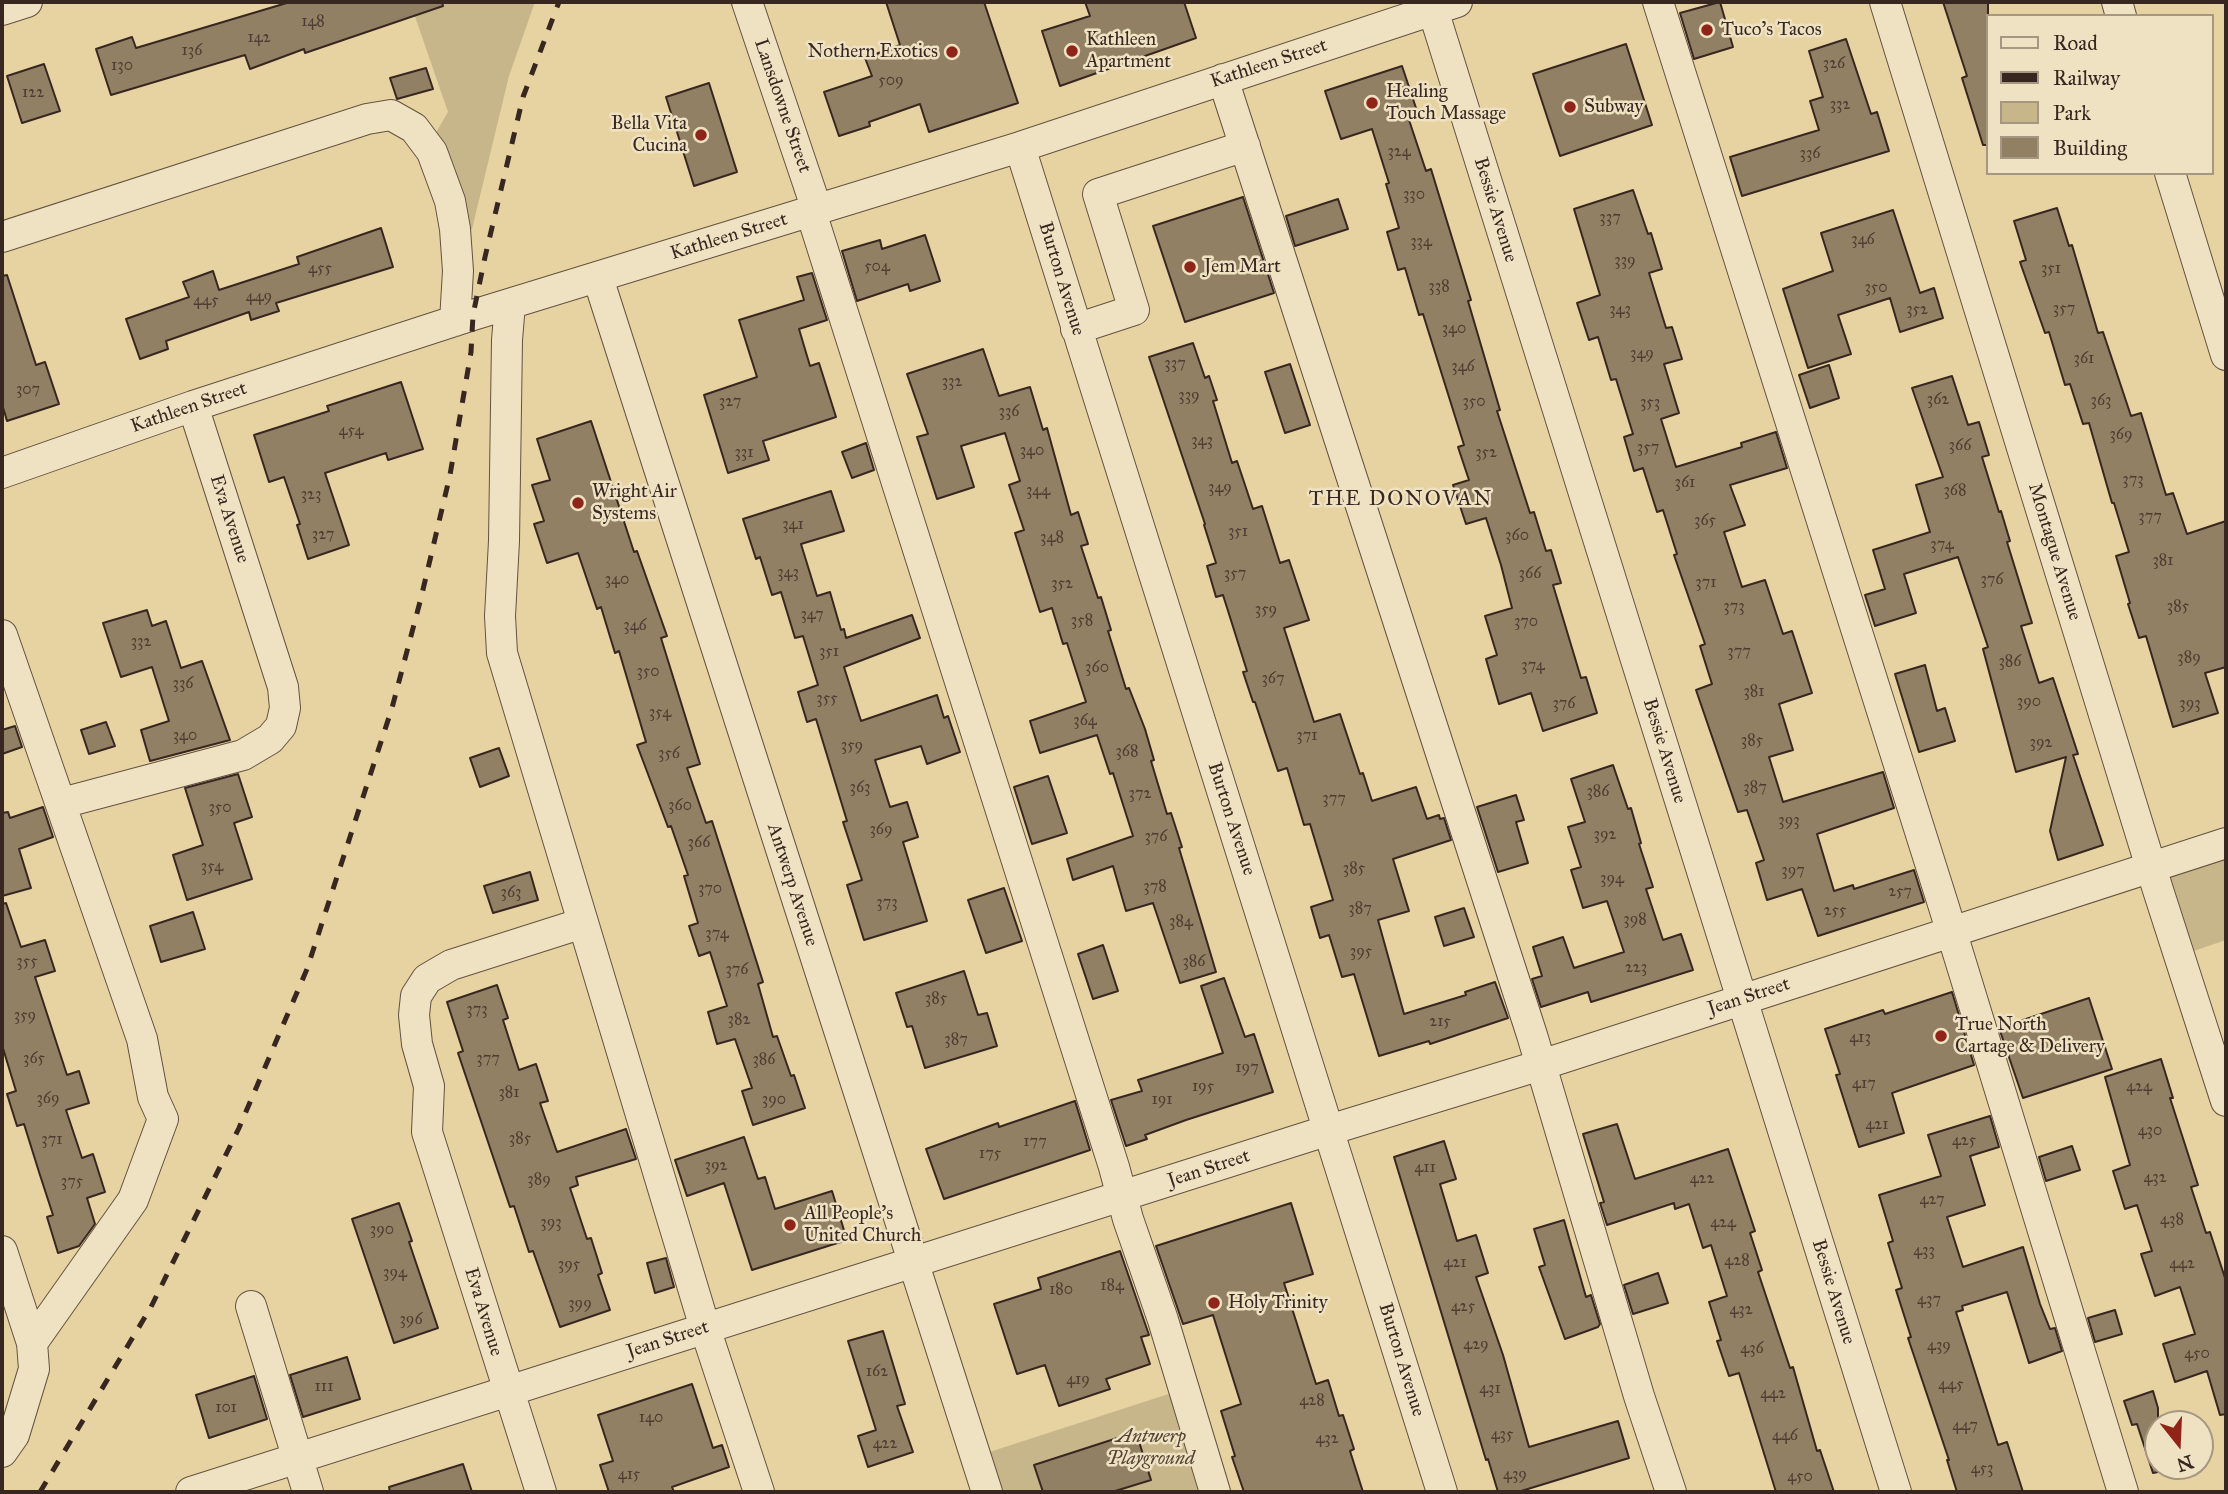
<!DOCTYPE html>
<html>
<head>
<meta charset="utf-8">
<style>
	body { margin:0 }
	#map { position:relative; width:2228px; height:1494px; overflow:hidden; background:#e6d3a1; font-family:"IM FELL Great Primer",serif }
	canvas { display:block }
	.frame { position:absolute; inset:0; border:4px solid #382721; pointer-events:none }
	.legend { position:absolute; left:1986px; top:14px; width:228px; height:161px; box-sizing:border-box; background:#efe2c2; border:2px solid #a69782; margin:0; padding:9px 12px; list-style:none; font-size:21px; color:#382721 }
	.legend li { display:flex; align-items:center; gap:14px; height:35px }
	.legend b { width:35px; border:2px solid #a69782 }
	.north { position:absolute; left:2144px; top:1410px; width:70px; height:70px; box-sizing:border-box; background:#efe2c2; border:2px solid #a69782; border-radius:50%; rotate:162deg; font-size:19px; font-weight:700; line-height:28px; text-align:center; color:#382721 }
	.north::after { content:''; display:block; margin:auto; width:24px; height:32px; background:#8f2418; clip-path:polygon(50% 0,100% 100%,50% 72%,0 100%) }
</style>
</head>
<body>
<div id="map">
<canvas width="2228" height="1494"></canvas>
<div class="frame"></div>
<ul class="legend">
<li><b style="height:9px;background:#efe2c2"></b>Road</li>
<li><b style="height:9px;background:#382721"></b>Railway</li>
<li><b style="height:19px;background:#c8b68b"></b>Park</li>
<li><b style="height:19px;background:#928064"></b>Building</li>
</ul>
<div class="north">N</div>
</div>
<script>
const context = document.querySelector('canvas').getContext('2d');
context.lineJoin = 'round';
function paint(path, color) {
  context.fillStyle = color;
  context.fill(path, 'evenodd');
}
function poly(rows) {
  const path = new Path2D();
  for (const r of rows) {
    path.moveTo(r[0], r[1]);
    for (let i = 2; i < r.length; i += 2) path.lineTo(r[i], r[i + 1]);
  }
  return path;
}
function trace(path, color, width, dash) {
  context.strokeStyle = color;
  context.lineWidth = width;
  context.lineCap = dash ? 'butt' : 'round';
  context.setLineDash(dash || []);
  context.stroke(path);
}
function write(font, color, halo, rows, align = 'center') {
  context.font = font + ' "IM FELL Great Primer",serif';
  context.lineWidth = 5;
  context.setLineDash([]);
  context.textBaseline = 'middle';
  context.strokeStyle = halo;
  context.fillStyle = color;
  for (const [text, x, y, turn = 0] of rows) {
    context.save();
    context.translate(x, y);
    context.rotate((+turn || 0) * Math.PI / 180);
    context.textAlign = isNaN(turn) ? turn : align;
    if (halo) context.strokeText(text, 0, 0);
    context.fillText(text, 0, 0);
    context.restore();
  }
}
paint(poly([
	[410,2,535,2,509,76,472,229,458,234,434,136,448,112],
	[2226,841,2226,940,2182,955,2152,864],
	[1181,1390,1213,1492,989,1492,977,1456]
]), '#c8b68b');
const building = poly([
	[290,2,442,2,443,6,305,53,304,49,250,69,245,55,111,95,96,49,132,37,136,48,290,2],
	[886,2,984,2,1018,103,929,132,920,104,869,122,870,126,839,136,824,92,872,76,865,58,900,45,886,2],
	[1085,2,1184,2,1196,38,1060,86,1042,31,1090,16,1085,2],
	[1720,2,1733,47,1694,59,1680,13,1720,2],
	[1943,2,1988,2,1988,145,1983,145,1962,78,1967,76,1943,2],
	[1846,39,1871,114,1877,112,1889,151,1742,196,1730,157,1819,130,1810,101,1823,97,1809,51,1846,39],
	[1626,44,1652,125,1560,156,1533,74,1626,44],
	[44,64,60,111,22,123,7,76,44,64],
	[1402,66,1418,114,1408,117,1426,171,1431,169,1471,300,1468,301,1500,410,1497,411,1530,513,1534,512,1546,551,1551,550,1561,583,1553,585,1581,678,1586,677,1597,713,1543,731,1531,693,1499,704,1486,659,1497,655,1485,616,1512,608,1501,565,1486,518,1466,524,1453,485,1469,480,1458,447,1464,445,1423,314,1419,315,1405,268,1398,270,1387,232,1399,228,1386,184,1389,183,1372,129,1341,139,1325,91,1402,66],
	[426,68,433,89,397,99,390,78,426,68],
	[709,83,737,172,694,186,666,97,709,83],
	[1633,190,1648,234,1651,233,1662,269,1649,273,1666,328,1672,327,1682,359,1664,364,1679,413,1661,419,1676,467,1742,447,1741,443,1776,432,1787,468,1730,485,1745,525,1724,532,1742,587,1765,580,1783,634,1792,631,1812,693,1779,704,1793,750,1769,757,1783,802,1883,772,1894,808,1817,834,1834,891,1853,885,1854,889,1914,870,1924,902,1818,936,1802,889,1767,900,1756,863,1764,860,1747,810,1738,812,1696,690,1712,684,1700,646,1705,644,1674,555,1677,554,1663,510,1657,512,1643,468,1634,471,1624,437,1633,434,1616,379,1611,380,1598,337,1589,340,1577,303,1600,295,1574,209,1633,190],
	[1243,197,1274,293,1185,322,1153,226,1243,197],
	[1338,199,1348,229,1295,246,1286,216,1338,199],
	[2057,208,2069,246,2072,245,2098,333,2103,332,2131,416,2141,413,2166,495,2173,493,2187,534,2226,521,2226,667,2205,673,2218,713,2173,727,2146,636,2139,638,2128,604,2130,603,2116,556,2129,552,2114,503,2112,503,2089,423,2083,424,2070,384,2065,385,2049,332,2045,333,2020,262,2026,260,2014,221,2057,208],
	[1893,210,1920,293,1934,288,1943,318,1900,332,1890,298,1838,315,1851,354,1808,368,1783,289,1833,271,1821,233,1893,210],
	[381,228,393,267,276,303,279,311,251,320,249,312,166,341,168,349,140,359,126,319,189,297,183,282,213,271,219,290,299,264,297,257,381,228],
	[925,235,940,281,910,291,908,284,857,301,842,251,880,240,882,249,925,235],
	[812,273,827,320,799,329,810,366,819,363,836,417,763,441,769,460,728,473,704,395,757,377,739,320,804,300,797,277,812,273],
	[7,275,36,365,45,362,59,404,7,421,2,404,2,276,7,275],
	[1193,343,1205,378,1209,376,1217,400,1213,401,1232,463,1237,461,1253,509,1262,506,1280,563,1289,560,1309,620,1284,628,1314,722,1340,714,1360,774,1363,773,1372,801,1416,787,1427,819,1439,815,1440,819,1444,818,1451,840,1393,859,1409,911,1378,920,1404,1014,1466,995,1465,992,1495,982,1508,1018,1430,1044,1429,1041,1379,1056,1354,974,1342,977,1329,935,1320,938,1311,907,1333,900,1310,824,1304,825,1287,768,1278,771,1255,702,1253,702,1243,672,1247,671,1223,595,1216,597,1207,566,1216,563,1204,525,1205,524,1149,357,1193,343],
	[983,349,999,396,1030,387,1043,430,1047,428,1071,515,1078,512,1088,544,1081,546,1098,598,1101,597,1111,630,1108,631,1126,689,1129,688,1145,729,1154,760,1151,761,1167,814,1171,813,1182,847,1179,848,1216,972,1180,983,1153,903,1126,911,1113,866,1073,880,1067,859,1133,836,1113,773,1110,774,1097,735,1040,753,1030,721,1086,702,1067,643,1063,644,1052,608,1040,612,1015,533,1024,530,1009,485,1020,481,1005,433,961,446,974,487,937,499,917,437,928,434,907,374,983,349],
	[1290,364,1310,425,1285,433,1265,372,1290,364],
	[1829,365,1839,398,1810,408,1799,375,1829,365],
	[1952,376,1968,425,1979,422,1989,455,1982,457,1999,512,2001,511,2010,541,2007,542,2032,623,2021,626,2039,683,2053,678,2078,754,2073,755,2103,845,2058,860,2050,831,2066,757,2016,772,1983,649,1988,647,1958,557,1904,574,1916,613,1875,626,1865,595,1885,589,1873,550,1930,532,1916,485,1943,477,1912,388,1952,376],
	[401,382,423,449,388,460,386,453,325,473,349,545,308,559,297,525,300,524,284,477,269,482,254,435,329,411,327,406,401,382],
	[591,421,634,552,637,551,667,636,661,638,700,764,687,768,706,823,712,821,763,982,758,984,773,1037,777,1036,791,1076,794,1075,805,1108,753,1125,742,1091,752,1088,735,1039,717,1044,708,1012,727,1006,710,952,699,956,689,926,698,923,684,876,688,875,671,826,668,827,637,745,646,742,619,651,615,653,601,607,597,609,578,553,547,563,534,524,544,521,532,485,550,480,537,439,591,421],
	[866,443,874,470,852,478,842,452,866,443],
	[831,491,844,531,801,544,817,596,830,592,841,630,844,629,846,638,912,615,920,638,844,667,861,721,937,695,944,718,948,716,960,752,927,764,921,746,875,760,890,807,907,802,918,837,903,842,927,921,864,940,847,885,862,880,843,822,847,821,816,719,807,722,798,692,818,685,803,636,795,638,781,592,772,595,760,557,756,559,743,519,831,491],
	[147,610,152,626,166,621,181,668,202,661,230,740,150,761,141,730,169,721,152,667,121,677,103,623,147,610],
	[1925,665,1937,711,1945,708,1955,741,1919,752,1895,674,1925,665],
	[106,722,115,746,89,754,81,730,106,722],
	[15,726,22,747,2,754,2,730,15,726],
	[499,748,509,776,480,787,470,758,499,748],
	[1613,765,1628,809,1631,808,1641,843,1639,844,1653,887,1646,889,1663,940,1681,934,1693,970,1591,1002,1588,992,1541,1007,1532,979,1542,976,1533,947,1563,937,1574,968,1624,952,1607,901,1583,908,1571,870,1581,867,1568,827,1585,822,1571,779,1613,765],
	[238,774,252,817,234,823,252,879,187,900,173,855,203,845,185,788,238,774],
	[1048,776,1067,833,1032,844,1014,787,1048,776],
	[1516,795,1524,820,1516,822,1528,863,1498,872,1477,807,1516,795],
	[43,807,53,837,19,849,31,888,2,896,2,813,8,812,10,818,43,807],
	[530,872,538,900,493,913,484,886,530,872],
	[1004,888,1022,941,986,953,968,900,1004,888],
	[6,903,21,947,45,940,55,971,35,977,67,1075,79,1071,89,1103,66,1110,82,1158,93,1154,105,1192,87,1198,95,1224,79,1246,58,1253,47,1217,53,1215,39,1172,24,1124,17,1126,7,1094,16,1091,2,1045,2,904,6,903],
	[1464,908,1474,937,1444,946,1435,917,1464,908],
	[193,912,205,949,161,962,150,926,193,912],
	[1103,945,1118,991,1093,999,1078,954,1103,945],
	[964,971,978,1015,987,1013,997,1046,925,1068,912,1026,907,1027,896,993,964,971],
	[1224,978,1245,1037,1254,1034,1273,1092,1186,1120,1145,1135,1147,1139,1126,1146,1111,1100,1142,1091,1138,1080,1223,1053,1201,986,1224,978],
	[497,985,508,1018,503,1020,519,1070,536,1064,548,1101,540,1103,557,1152,626,1129,636,1159,576,1177,578,1185,570,1188,587,1239,591,1238,602,1273,598,1275,610,1310,560,1327,533,1251,529,1252,514,1206,510,1207,458,1053,463,1051,447,1002,497,985],
	[1952,992,1974,1065,1892,1093,1904,1133,1859,1147,1836,1075,1840,1074,1825,1029,1883,1010,1885,1014,1952,992],
	[2089,998,2112,1069,2023,1098,1999,1028,2089,998],
	[2161,1059,2173,1098,2170,1098,2198,1185,2191,1187,2206,1233,2210,1232,2226,1281,2226,1414,2220,1415,2207,1371,2175,1382,2163,1344,2195,1334,2180,1287,2155,1296,2141,1254,2152,1251,2137,1205,2125,1209,2113,1171,2130,1165,2105,1077,2161,1059],
	[1075,1101,1090,1150,944,1199,926,1149,998,1123,999,1127,1075,1101],
	[1990,1116,1999,1147,1970,1156,1985,1205,1947,1217,1963,1267,2023,1247,2040,1304,2050,1329,2055,1328,2062,1351,2029,1363,2007,1292,1962,1306,1963,1310,1956,1312,1998,1445,2007,1442,2023,1492,1957,1492,1947,1460,1949,1460,1908,1338,1911,1337,1896,1290,1902,1288,1888,1243,1893,1241,1879,1195,1941,1176,1928,1135,1990,1116],
	[1617,1124,1635,1179,1728,1149,1755,1231,1750,1233,1762,1270,1758,1272,1790,1368,1793,1367,1817,1451,1820,1450,1834,1492,1776,1492,1739,1373,1729,1376,1717,1341,1721,1340,1709,1302,1727,1296,1711,1245,1703,1248,1689,1204,1675,1209,1674,1203,1607,1225,1600,1203,1604,1202,1583,1134,1617,1124],
	[744,1137,758,1179,765,1177,775,1209,832,1191,847,1240,752,1270,724,1183,687,1196,675,1160,744,1137],
	[1444,1141,1456,1179,1440,1184,1457,1241,1476,1235,1488,1273,1476,1277,1503,1355,1529,1447,1618,1421,1629,1458,1518,1492,1498,1492,1488,1459,1486,1460,1394,1157,1444,1141],
	[2072,1146,2080,1170,2046,1181,2039,1157,2072,1146],
	[399,1203,412,1241,409,1242,438,1328,394,1343,352,1219,399,1203],
	[1291,1203,1313,1274,1284,1283,1316,1384,1328,1380,1339,1416,1343,1415,1354,1449,1350,1451,1363,1492,1244,1492,1232,1457,1235,1456,1221,1411,1241,1404,1213,1315,1183,1324,1156,1246,1291,1203],
	[1564,1220,1586,1297,1591,1295,1600,1324,1598,1327,1565,1339,1539,1267,1545,1265,1534,1229,1564,1220],
	[1120,1251,1149,1335,1141,1337,1150,1364,1106,1379,1110,1389,1059,1406,1045,1365,1017,1374,994,1304,1041,1289,1038,1278,1120,1251],
	[666,1258,674,1287,655,1293,647,1263,666,1258],
	[1658,1273,1668,1303,1633,1314,1624,1285,1658,1273],
	[2115,1310,2122,1334,2095,1342,2088,1318,2115,1310],
	[883,1331,905,1404,897,1406,913,1452,868,1467,858,1436,876,1430,848,1341,883,1331],
	[347,1357,360,1399,303,1417,290,1375,347,1357],
	[254,1376,267,1419,209,1438,196,1395,254,1376],
	[692,1384,713,1448,722,1445,729,1467,672,1487,674,1492,609,1492,600,1465,613,1461,598,1415,692,1384],
	[2153,1391,2158,1408,2158,1472,2153,1473,2137,1424,2132,1425,2124,1401,2153,1391],
	[1136,1432,1151,1480,1112,1492,1043,1492,1034,1465,1136,1432],
	[463,1464,472,1492,390,1492,389,1487,463,1464]
]);
paint(building, '#928064');
trace(building, '#382721', 2);
const minor = poly([
	[747,2,817,210],
	[1658,2,1943,904,2123,1492],
	[1885,2,2158,890,2226,1101],
	[2117,2,2121,16],
	[2,10,27,2],
	[1433,10,1896,1492],
	[1223,79,1532,1035,1639,1396,1671,1492],
	[1020,147,1442,1492],
	[2170,173,2226,355],
	[811,212,1114,1167,1128,1219,1163,1320,1215,1492],
	[2,237,367,119,391,115,414,128,432,152,450,201,455,229,458,271,455,321],
	[598,278,987,1492],
	[510,304,507,340,504,541,500,616,502,653,705,1328,759,1492],
	[1076,329,1134,310,1098,194,1245,146],
	[2,473,193,406,473,315,1020,147,1457,2],
	[2,635,142,1039,153,1097,163,1119,133,1200,32,1343],
	[62,803,243,755,270,739,281,726,285,708,283,687,193,406],
	[2,1251,32,1343,34,1369,14,1435,2,1452],
	[251,1306,308,1492],
	[191,1492,1329,1130,1541,1065,2226,843],
	[541,1492,427,1132,429,1086,417,1044,414,1015,416,996,427,979,451,965,583,923]
]);
trace(minor, '#645241', 32);
trace(minor, '#efe2c2', 30);
trace(poly([
	[40,1492,151,1307,239,1128,307,969,392,708,421,598,450,475,471,352,473,315,485,257,523,97,559,2]
]), '#382721', 5, [12, 12]);
for (const [x, y, r, color] of [
	[1707,30,7,"#8f2418"],
	[1072,51,7,"#8f2418"],
	[952,52,7,"#8f2418"],
	[1372,103,7,"#8f2418"],
	[1570,107,7,"#8f2418"],
	[701,135,7,"#8f2418"],
	[1190,267,7,"#8f2418"],
	[578,503,7,"#8f2418"],
	[1941,1036,7,"#8f2418"],
	[790,1225,7,"#8f2418"],
	[1214,1303,7,"#8f2418"]
]) {
  const dot = new Path2D();
  dot.arc(x, y, r, 0, 2 * Math.PI);
  context.fillStyle = color;
  context.fill(dot);
  trace(dot, '#efe2c2', 2.5);
}
write('16px', '#4e3d32', null, [
	["148",313,22],
	["142",259,38],
	["136",192,51],
	["326",1834,64],
	["130",122,66],
	["509",891,81],
	["122",33,93],
	["332",1840,105],
	["324",1399,152],
	["336",1810,154],
	["330",1414,195],
	["337",1610,218],
	["346",1863,240],
	["334",1421,242],
	["339",1625,261],
	["504",877,267],
	["455",320,269],
	["351",2051,269],
	["338",1439,287],
	["350",1876,288],
	["449",259,297],
	["445",206,301],
	["357",2064,309],
	["343",1620,310],
	["352",1917,310],
	["340",1454,329],
	["349",1642,354],
	["361",2084,359],
	["337",1175,364],
	["346",1463,367],
	["332",952,382],
	["307",28,390],
	["339",1189,396],
	["362",1938,400],
	["363",2101,401],
	["327",730,402],
	["350",1474,402],
	["353",1650,403],
	["336",1009,412],
	["454",351,431],
	["369",2121,435],
	["343",1202,441],
	["366",1960,446],
	["357",1648,448],
	["340",1032,451],
	["331",744,453],
	["352",1486,453],
	["373",2133,480],
	["361",1685,483],
	["349",1220,488],
	["344",1038,491],
	["368",1955,491],
	["323",311,495],
	["377",2150,517],
	["365",1705,521],
	["341",793,525],
	["351",1238,532],
	["327",323,535],
	["360",1517,536],
	["348",1052,538],
	["374",1942,545],
	["381",2163,561],
	["343",788,573],
	["357",1235,574],
	["366",1530,574],
	["340",617,580],
	["376",1992,580],
	["371",1706,583],
	["352",1062,584],
	["373",1734,607],
	["385",2178,607],
	["359",1266,610],
	["347",812,615],
	["358",1082,621],
	["370",1526,622],
	["346",635,626],
	["332",141,642],
	["351",829,652],
	["377",1739,652],
	["389",2189,658],
	["386",2010,662],
	["374",1533,666],
	["360",1097,668],
	["350",648,672],
	["367",1273,679],
	["336",183,684],
	["381",1754,692],
	["355",827,699],
	["390",2029,702],
	["376",1564,704],
	["393",2190,704],
	["354",660,713],
	["364",1085,721],
	["340",185,736],
	["371",1307,736],
	["385",1752,741],
	["392",2041,743],
	["359",852,746],
	["368",1127,752],
	["356",669,754],
	["363",860,788],
	["387",1755,788],
	["386",1598,792],
	["372",1140,794],
	["377",1334,799],
	["360",680,806],
	["350",220,808],
	["393",1789,821],
	["369",881,830],
	["392",1605,835],
	["376",1156,837],
	["366",699,843],
	["354",212,867],
	["385",1354,869],
	["397",1793,871],
	["394",1612,879],
	["378",1155,887],
	["370",710,889],
	["257",1900,892],
	["363",511,893],
	["373",887,903],
	["387",1360,909],
	["255",1835,911],
	["398",1635,920],
	["384",1181,922],
	["374",717,934],
	["395",1361,952],
	["355",27,962],
	["386",1194,962],
	["223",1636,968],
	["376",737,970],
	["385",936,999],
	["373",477,1010],
	["359",25,1016],
	["382",739,1020],
	["215",1440,1022],
	["413",1860,1038],
	["387",956,1040],
	["365",34,1059],
	["377",488,1059],
	["386",764,1060],
	["197",1247,1068],
	["417",1864,1084],
	["195",1203,1087],
	["424",2139,1087],
	["381",509,1093],
	["369",48,1099],
	["390",774,1100],
	["191",1162,1100],
	["421",1877,1125],
	["430",2150,1131],
	["385",520,1139],
	["371",52,1140],
	["425",1964,1141],
	["177",1035,1142],
	["175",990,1154],
	["392",716,1166],
	["411",1425,1168],
	["432",2155,1178],
	["422",1702,1179],
	["389",539,1180],
	["375",72,1182],
	["427",1932,1200],
	["438",2172,1220],
	["393",551,1223],
	["424",1723,1223],
	["390",382,1230],
	["433",1924,1251],
	["428",1737,1261],
	["421",1455,1263],
	["442",2182,1264],
	["395",569,1265],
	["394",395,1273],
	["184",1112,1286],
	["180",1061,1290],
	["437",1929,1300],
	["399",580,1304],
	["425",1463,1307],
	["432",1741,1310],
	["396",411,1320],
	["429",1476,1345],
	["439",1939,1346],
	["436",1752,1349],
	["450",2197,1354],
	["162",877,1372],
	["419",1078,1380],
	["445",1951,1385],
	["111",324,1387],
	["431",1490,1389],
	["442",1773,1394],
	["428",1312,1401],
	["101",226,1408],
	["140",651,1418],
	["447",1965,1426],
	["435",1502,1435],
	["446",1785,1436],
	["432",1327,1439],
	["422",885,1444],
	["453",1982,1469],
	["415",629,1475],
	["439",1515,1475],
	["450",1800,1477]
]);
write('19px', '#382721', '#efe2c2', [
	["Tuco's Tacos",1721,30],
	["Kathleen",1086,40],
	["Apartment",1086,62],
	["Nothern Exotics",938,52,"right"],
	["Healing",1386,92],
	["Touch Massage",1386,114],
	["Subway",1584,107],
	["Bella Vita",687,124,"right"],
	["Cucina",687,146,"right"],
	["Jem Mart",1204,267],
	["Wright Air",592,492],
	["Systems",592,514],
	["True North",1955,1025],
	["Cartage & Delivery",1955,1047],
	["All People's",804,1214],
	["United Church",804,1236],
	["Holy Trinity",1228,1303]
], 'left');
write('19px', '#382721', '#efe2c2', [
	["Kathleen Street",1269,64,-18],
	["Lansdowne Street",782,106,71],
	["Bessie Avenue",1495,210,73],
	["Kathleen Street",729,237,-17],
	["Burton Avenue",1061,279,73],
	["Kathleen Street",189,408,-19],
	["Eva Avenue",229,519,72],
	["Montague Avenue",2054,552,73],
	["Bessie Avenue",1664,751,73],
	["Burton Avenue",1231,819,72],
	["Antwerp Avenue",792,885,72],
	["Jean Street",1749,997,-18],
	["Jean Street",1209,1169,-18],
	["Bessie Avenue",1833,1292,73],
	["Eva Avenue",483,1312,73],
	["Jean Street",668,1340,-18],
	["Burton Avenue",1401,1360,73]
]);
write('italic 19px', '#554436', '#efe2c2', [
	["Antwerp",1151,1437],
	["Playground",1151,1459]
]);
context.letterSpacing = '2px';
write('21px', '#382721', '#efe2c2', [
	["THE DONOVAN",1401,500]
]);
context.letterSpacing = '0px';
</script>
</body>
</html>
